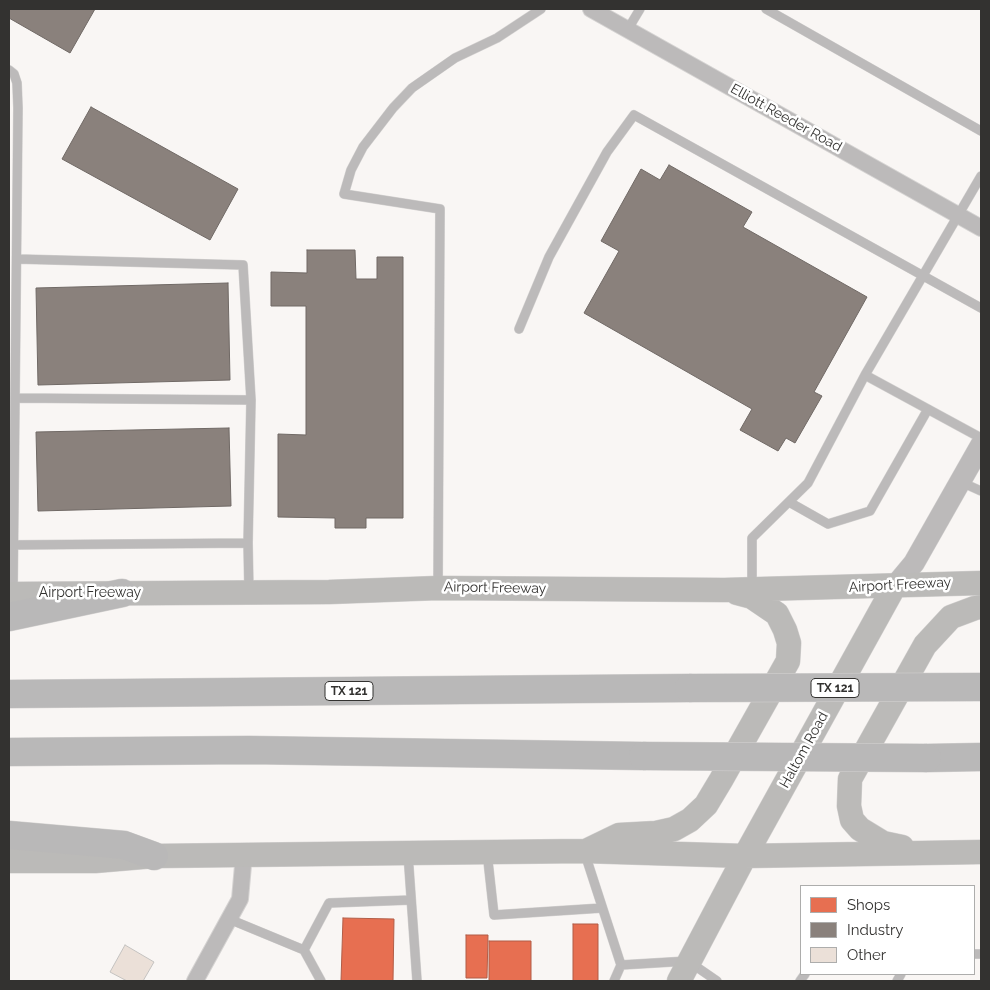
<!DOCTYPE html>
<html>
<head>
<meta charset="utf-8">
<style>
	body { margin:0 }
	#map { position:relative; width:990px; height:990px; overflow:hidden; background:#f9f6f4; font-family:Raleway,sans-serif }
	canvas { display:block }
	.frame { position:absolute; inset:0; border:10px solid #333230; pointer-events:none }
	.legend { position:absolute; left:800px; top:885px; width:175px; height:90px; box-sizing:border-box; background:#fff; border:1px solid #adadac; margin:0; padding:6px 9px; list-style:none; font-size:15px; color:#333230 }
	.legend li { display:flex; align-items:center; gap:10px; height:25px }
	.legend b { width:25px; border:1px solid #adadac }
</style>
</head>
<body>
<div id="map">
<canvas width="990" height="990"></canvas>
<div class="frame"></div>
<ul class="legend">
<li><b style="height:14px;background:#e76f51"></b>Shops</li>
<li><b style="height:14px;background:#8a817c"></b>Industry</li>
<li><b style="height:14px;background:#ebe0d8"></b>Other</li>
</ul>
</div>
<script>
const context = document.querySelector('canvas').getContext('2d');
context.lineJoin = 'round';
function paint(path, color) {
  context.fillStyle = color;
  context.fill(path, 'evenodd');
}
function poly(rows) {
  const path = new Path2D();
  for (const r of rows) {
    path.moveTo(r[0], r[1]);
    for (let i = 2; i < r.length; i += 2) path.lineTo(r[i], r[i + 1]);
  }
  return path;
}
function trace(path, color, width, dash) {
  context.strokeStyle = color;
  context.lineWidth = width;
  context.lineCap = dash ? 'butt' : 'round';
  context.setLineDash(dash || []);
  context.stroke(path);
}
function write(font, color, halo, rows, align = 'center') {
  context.font = font + ' Raleway,sans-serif';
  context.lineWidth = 5;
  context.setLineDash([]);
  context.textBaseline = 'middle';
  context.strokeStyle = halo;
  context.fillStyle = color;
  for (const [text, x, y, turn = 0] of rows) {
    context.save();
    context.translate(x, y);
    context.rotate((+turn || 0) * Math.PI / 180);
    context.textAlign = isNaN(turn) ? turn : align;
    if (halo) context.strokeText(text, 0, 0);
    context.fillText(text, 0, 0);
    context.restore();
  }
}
const shops = poly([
	[343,918,394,919,393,981,341,981,343,918],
	[573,924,598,924,598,981,573,981,573,924],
	[466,935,488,935,487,978,466,978,466,935],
	[489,941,531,941,531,981,489,981,489,941]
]);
paint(shops, '#e76f51');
trace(shops, '#b15d47', 1);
const industry = poly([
	[9,9,95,9,70,53,9,18,9,9],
	[91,107,238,189,210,240,62,159,91,107],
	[669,165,752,212,743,227,867,297,814,392,822,396,795,443,786,438,778,451,740,430,752,409,584,313,619,251,601,241,641,169,660,180,669,165],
	[307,250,355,250,356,279,377,279,377,257,403,257,403,518,366,518,366,528,335,528,335,518,278,517,278,434,306,435,306,306,271,306,271,272,307,273,307,250],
	[228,283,230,380,38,385,36,288,228,283],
	[229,428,231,506,38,511,36,432,229,428]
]);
paint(industry, '#8a817c');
trace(industry, '#706965', 1);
const building = poly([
	[125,945,154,962,143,981,127,981,110,972,125,945]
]);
paint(building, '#ebe0d8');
trace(building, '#c4c2c0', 1);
const service = poly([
	[766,9,981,131],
	[628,29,640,9],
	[9,70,14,74,17,83,18,108,13,593],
	[17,259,243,265,251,400],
	[519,329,549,257,607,152,634,115,981,308],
	[865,375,981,176],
	[16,398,251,400,248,543],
	[961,482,981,491],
	[789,502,828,524,870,511,928,409],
	[10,545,248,543,249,592],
	[438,587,440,209,344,194,351,170,363,147,393,108,412,88,455,58,497,38,541,9],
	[752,588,752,538,808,483,865,375,981,438],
	[487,852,494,915,602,908],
	[408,854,417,981],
	[585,854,621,965],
	[229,919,304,950,321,981],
	[304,950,329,903,411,900],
	[974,954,981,954],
	[614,981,621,965,688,961,717,981],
	[800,981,805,974],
	[897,981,901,974]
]);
const minor = poly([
	[591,9,981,228],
	[195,981,240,899,244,854]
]);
const tertiary = poly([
	[894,587,914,563,981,445]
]);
const secondary = poly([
	[9,594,329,592,438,588,724,590,981,583],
	[902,847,883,843,860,829,852,820,849,806,850,779,925,645,951,617,975,608,981,607],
	[588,850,619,835,656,833,674,829,690,820,706,805,721,780,788,661,789,643,785,630,777,614,752,597,737,593],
	[9,861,95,861,154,856,408,853,584,851,745,856,981,852],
	[679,981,745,856,894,587]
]);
const motorway = poly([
	[9,617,122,593],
	[9,694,689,688],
	[9,752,249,750,643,756],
	[927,758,981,757],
	[9,835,124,845,154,856]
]);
trace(service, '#d5d3d2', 10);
trace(minor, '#d5d3d2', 18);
trace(tertiary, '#d5d3d2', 22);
trace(secondary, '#d5d3d2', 25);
trace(motorway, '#d5d3d2', 29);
trace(service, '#bcbaba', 9);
trace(minor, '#bcbaba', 16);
trace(tertiary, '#bcbaba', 21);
trace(secondary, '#bbbab8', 24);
trace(motorway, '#b9b8b8', 28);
const motorwayBridge = poly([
	[689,688,981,687],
	[643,756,927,758]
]);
trace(motorwayBridge, '#d5d3d2', 29, []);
trace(motorwayBridge, '#b9b8b8', 28);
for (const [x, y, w] of [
	[835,688,48],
	[349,691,48]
]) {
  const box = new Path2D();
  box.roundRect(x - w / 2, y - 9.5, w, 19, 4);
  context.fillStyle = '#fff';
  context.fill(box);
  trace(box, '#333230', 1);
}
write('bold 12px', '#333230', null, [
	["TX 121",835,688],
	["TX 121",349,691]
]);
write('14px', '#333230', '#fff', [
	["Elliott Reeder Road",786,118,29],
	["Airport Freeway",900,585,-3],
	["Airport Freeway",495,588,1],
	["Airport Freeway",90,593],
	["Haltom Road",804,750,-61]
]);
</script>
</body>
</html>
